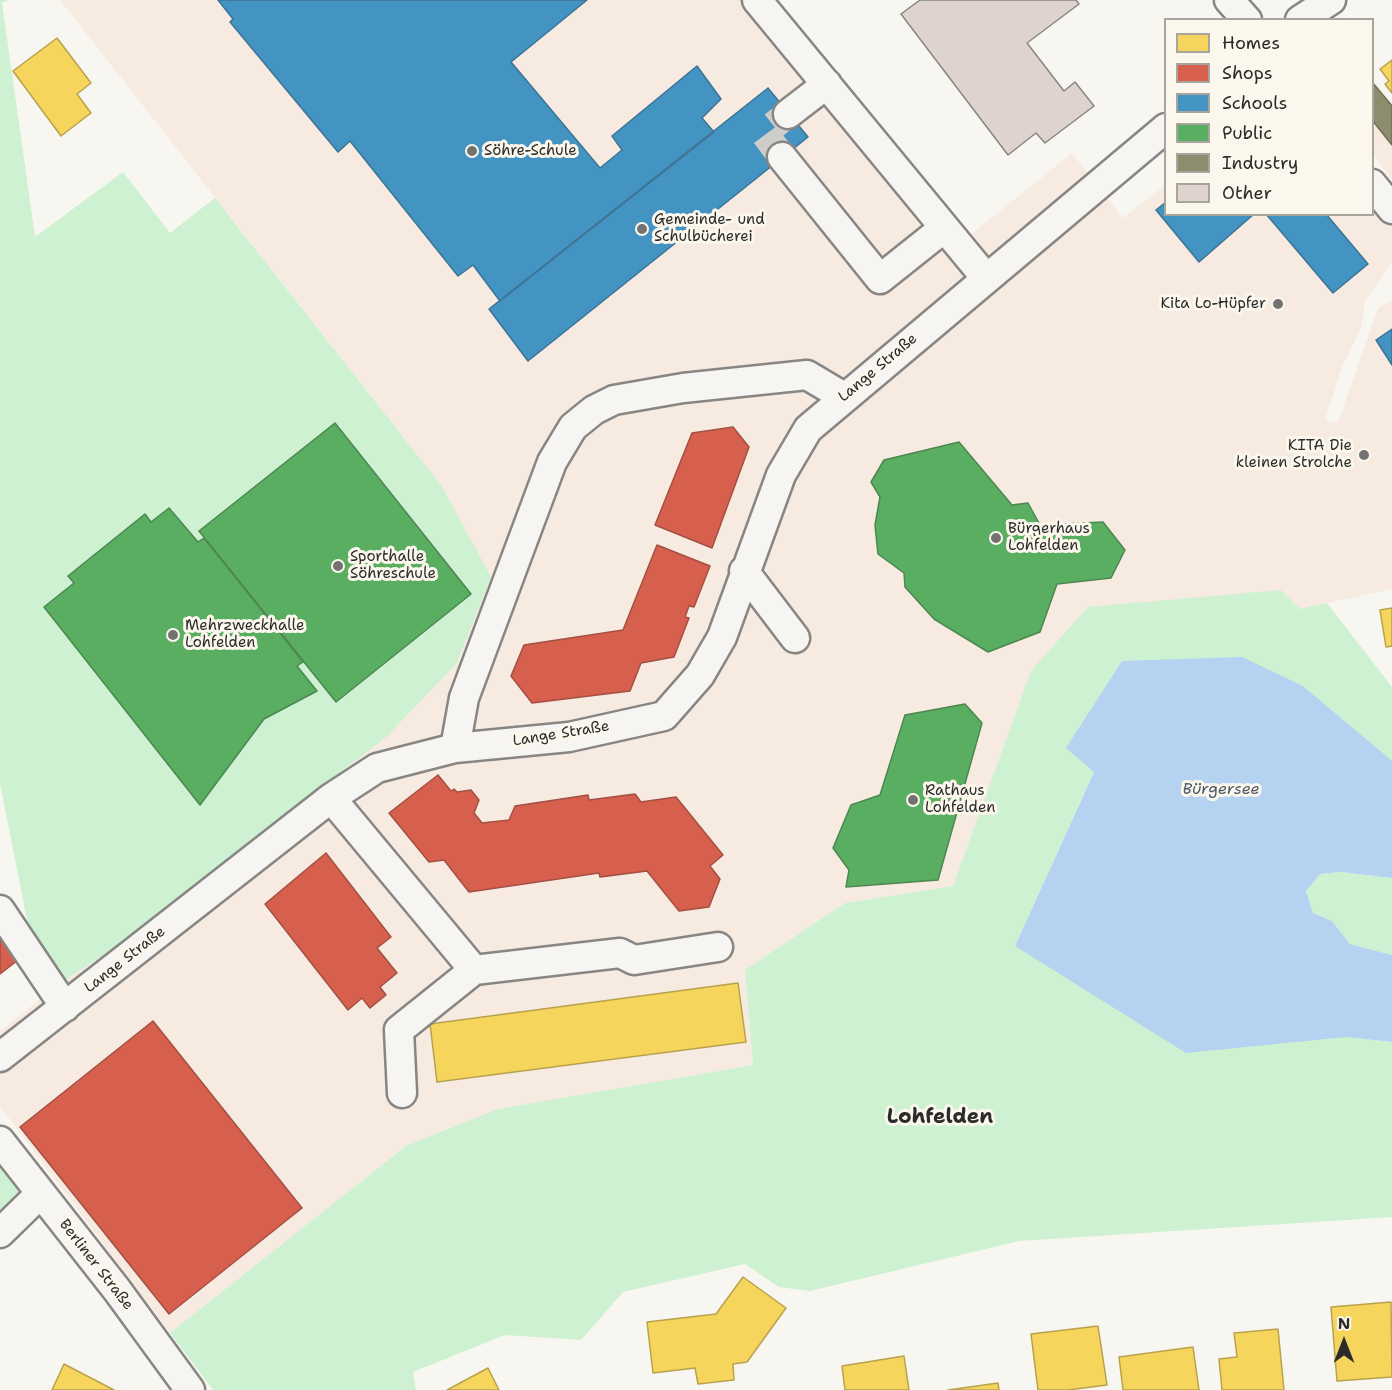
<!DOCTYPE html>
<html>
<head>
<meta charset="utf-8">
<style>
	body { margin:0 }
	#map { position:relative; width:1392px; height:1390px; overflow:hidden; background:#f8f6f0; font-family:"Shantell Sans",sans-serif }
	canvas { display:block }
	.legend { position:absolute; left:1164px; top:18px; width:210px; height:198px; box-sizing:border-box; background:#fbf7ec; border:2px solid #a8a59f; margin:0; padding:8px 10px; list-style:none; font-size:18px; color:#2b2b2b }
	.legend li { display:flex; align-items:center; gap:12px; height:30px }
	.legend b { width:30px; border:2px solid #a8a59f }
	.north { position:absolute; left:1314px; top:1312px; width:60px; height:60px; -webkit-text-stroke:4px #fbf7ec; paint-order:stroke; rotate:0deg; font-size:16px; font-weight:700; line-height:24px; text-align:center; color:#2b2b2b }
	.north::after { content:''; display:block; margin:auto; width:21px; height:27px; background:#2b2b2b; clip-path:polygon(50% 0,100% 100%,50% 72%,0 100%) }
</style>
</head>
<body>
<div id="map">
<canvas width="1392" height="1390"></canvas>
<ul class="legend">
<li><b style="height:16px;background:#f6d55c"></b>Homes</li>
<li><b style="height:16px;background:#d6604d"></b>Shops</li>
<li><b style="height:16px;background:#4393c3"></b>Schools</li>
<li><b style="height:16px;background:#5aae61"></b>Public</li>
<li><b style="height:16px;background:#8c8c6e"></b>Industry</li>
<li><b style="height:16px;background:#dfd3ce"></b>Other</li>
</ul>
<div class="north">N</div>
</div>
<script>
const context = document.querySelector('canvas').getContext('2d');
context.lineJoin = 'round';
function paint(path, color) {
  context.fillStyle = color;
  context.fill(path, 'evenodd');
}
function poly(rows) {
  const path = new Path2D();
  for (const r of rows) {
    path.moveTo(r[0], r[1]);
    for (let i = 2; i < r.length; i += 2) path.lineTo(r[i], r[i + 1]);
  }
  return path;
}
function trace(path, color, width, dash) {
  context.strokeStyle = color;
  context.lineWidth = width;
  context.lineCap = dash ? 'butt' : 'round';
  context.setLineDash(dash || []);
  context.stroke(path);
}
function write(font, color, halo, rows, align = 'center') {
  context.font = font + ' "Shantell Sans",sans-serif';
  context.lineWidth = 6;
  context.setLineDash([]);
  context.textBaseline = 'middle';
  context.strokeStyle = halo;
  context.fillStyle = color;
  for (const [text, x, y, turn = 0] of rows) {
    context.save();
    context.translate(x, y);
    context.rotate((+turn || 0) * Math.PI / 180);
    context.textAlign = isNaN(turn) ? turn : align;
    if (halo) context.strokeText(text, 0, 0);
    context.fillText(text, 0, 0);
    context.restore();
  }
}
paint(poly([
	[60,0,771,0,964,240,1072,153,1123,218,1165,185,1166,214,1372,214,1373,203,1392,228,1392,262,1365,301,1361,328,1342,367,1325,420,1338,423,1378,308,1392,301,1392,589,1300,609,1281,590,1210,598,1031,671,953,886,845,903,745,970,753,1065,498,1109,406,1146,170,1333,0,1106,0,1031,62,982,104,955,385,738,441,485],
	[1372,79,1392,103,1392,180,1373,154]
]), '#f6eae1');
paint(poly([
	[0,0,9,0,2,3,35,237,123,172,170,233,215,198,441,485,491,577,456,664,385,738,104,955,62,982,35,945,26,915,0,783],
	[1281,590,1300,609,1327,603,1392,687,1392,761,1357,734,1094,771,1015,946,1346,1037,1392,1042,1392,1217,1019,1241,810,1291,779,1287,745,1264,623,1292,581,1340,505,1335,413,1372,416,1390,213,1390,170,1333,406,1146,498,1109,753,1065,745,970,845,903,953,886,1031,671,1088,607],
	[1341,872,1392,878,1392,955,1350,944,1332,921,1313,913,1306,891,1320,874],
	[0,1166,24,1195,0,1220]
]), '#cdf1d1');
paint(poly([
	[1242,657,1303,686,1392,761,1392,878,1341,872,1320,874,1306,891,1313,913,1332,921,1350,944,1392,955,1392,1042,1346,1037,1186,1053,1015,946,1094,772,1066,748,1122,661]
]), '#b5d3f1');
const homes = poly([
	[57,38,91,83,77,94,91,113,61,136,13,71,57,38],
	[1392,60,1392,93,1385,84,1389,81,1380,69,1392,60],
	[1392,608,1392,646,1386,647,1380,610,1392,608],
	[738,983,746,1042,437,1082,430,1024,738,983],
	[743,1277,786,1308,747,1362,733,1364,734,1380,698,1384,695,1368,653,1373,647,1322,716,1314,743,1277],
	[1391,1302,1392,1377,1337,1381,1331,1307,1391,1302],
	[1098,1326,1107,1385,1068,1390,1038,1390,1031,1334,1098,1326],
	[1278,1329,1284,1390,1222,1390,1219,1359,1237,1357,1234,1333,1278,1329],
	[1193,1347,1199,1390,1123,1390,1119,1357,1193,1347],
	[904,1356,909,1390,845,1390,842,1366,904,1356],
	[64,1364,114,1390,52,1390,64,1364],
	[488,1368,499,1390,447,1390,488,1368],
	[998,1383,999,1390,948,1390,998,1383]
]);
paint(homes, '#f6d55c');
trace(homes, '#b9a24d', 1.5);
const shops = poly([
	[733,427,749,447,712,548,655,525,692,433,733,427],
	[657,545,710,566,694,607,689,606,685,617,689,618,674,657,641,663,630,691,532,703,511,676,524,645,623,630,657,545],
	[438,775,451,791,454,789,457,792,471,790,479,800,474,813,482,823,509,820,515,806,588,795,589,800,635,794,641,802,676,797,723,855,710,866,720,879,709,907,679,911,647,871,600,877,599,873,469,892,444,860,429,862,389,813,438,775],
	[326,853,391,937,377,948,397,973,380,987,386,995,370,1008,362,998,348,1010,265,904,326,853],
	[0,929,22,957,0,974,0,929],
	[153,1021,302,1208,169,1314,20,1127,153,1021]
]);
paint(shops, '#d6604d');
trace(shops, '#a35043', 1.5);
const schools = poly([
	[218,0,587,0,511,62,600,168,622,150,612,136,697,66,721,99,702,118,714,132,500,301,473,265,458,276,350,141,338,152,230,22,233,19,218,0],
	[768,88,808,137,528,361,489,309,768,88],
	[1166,202,1166,214,1254,214,1199,262,1156,210,1166,202],
	[1266,214,1326,214,1368,264,1333,293,1266,214],
	[1392,329,1392,365,1376,340,1392,329]
]);
paint(schools, '#4393c3');
trace(schools, '#3c7495', 1.5);
const public = poly([
	[335,423,471,594,336,702,199,531,335,423],
	[959,442,1012,505,1028,503,1040,525,1103,522,1125,550,1111,578,1057,584,1040,632,988,652,934,619,905,587,904,573,878,554,875,525,880,497,871,482,884,460,959,442],
	[169,508,198,542,204,538,303,662,297,666,317,691,264,719,200,805,44,607,74,583,68,576,145,514,151,522,169,508],
	[965,704,982,723,938,880,846,887,849,870,833,848,851,805,880,795,905,715,965,704]
]);
paint(public, '#5aae61');
trace(public, '#4c8751', 1.5);
const industry = poly([
	[1372,82,1392,106,1392,145,1372,120,1372,82]
]);
paint(industry, '#8c8c6e');
trace(industry, '#6f6f5a', 1.5);
const building = poly([
	[920,0,1076,0,1079,4,1027,43,1064,91,1075,82,1094,106,1045,143,1036,133,1008,155,901,14,920,0]
]);
paint(building, '#dfd3ce');
trace(building, '#878684', 1.5);
trace(poly([
	[782,157,764,133,788,114]
]), '#cfcdc9', 28, [28, 14]);
const minor = poly([
	[757,0,986,278],
	[1229,0,1247,20],
	[1300,20,1331,0],
	[788,114,827,84],
	[782,157,880,279,944,228],
	[1372,184,1392,209],
	[744,571,795,638],
	[455,748,464,698,552,462,573,427,594,410,614,400,683,388,807,375,844,397],
	[331,798,474,970,620,953,634,960,718,947],
	[0,910,65,1007],
	[0,1057,331,798,377,768,455,748,569,737,664,716,700,675,722,637,781,475,808,429,1166,128],
	[402,1093,399,1030,474,970],
	[0,1141,117,1290,190,1390],
	[0,1233,41,1193]
]);
trace(minor, '#878684', 33);
trace(minor, '#f6f5f1', 28);
for (const [x, y, r, color] of [
	[472,151,6,"#737270"],
	[642,229,6,"#737270"],
	[1278,304,6,"#737270"],
	[1364,455,6,"#737270"],
	[996,538,6,"#737270"],
	[338,566,6,"#737270"],
	[173,635,6,"#737270"],
	[913,800,6,"#737270"]
]) {
  const dot = new Path2D();
  dot.arc(x, y, r, 0, 2 * Math.PI);
  context.fillStyle = color;
  context.fill(dot);
  trace(dot, '#fbf7ec', 2);
}
write('15px', '#2b2b2b', '#fbf7ec', [
	["Söhre-Schule",484,151],
	["Gemeinde- und",654,220],
	["Schulbücherei",654,237],
	["Kita Lo-Hüpfer",1266,304,"right"],
	["KITA Die",1352,446,"right"],
	["kleinen Strolche",1352,463,"right"],
	["Bürgerhaus",1008,529],
	["Lohfelden",1008,546],
	["Sporthalle",350,557],
	["Söhreschule",350,574],
	["Mehrzweckhalle",185,626],
	["Lohfelden",185,643],
	["Rathaus",925,791],
	["Lohfelden",925,808]
], 'left');
write('15px', '#2b2b2b', '#fbf7ec', [
	["Lange Straße",878,368,-40],
	["Lange Straße",561,734,-9],
	["Lange Straße",125,960,-38],
	["Berliner Straße",96,1265,52]
]);
write('italic 16px', '#4c5967', '#fbf7ec', [
	["Bürgersee",1221,790]
]);
write('bold 21px', '#2b2b2b', '#fbf7ec', [
	["Lohfelden",940,1118]
]);
</script>
</body>
</html>
